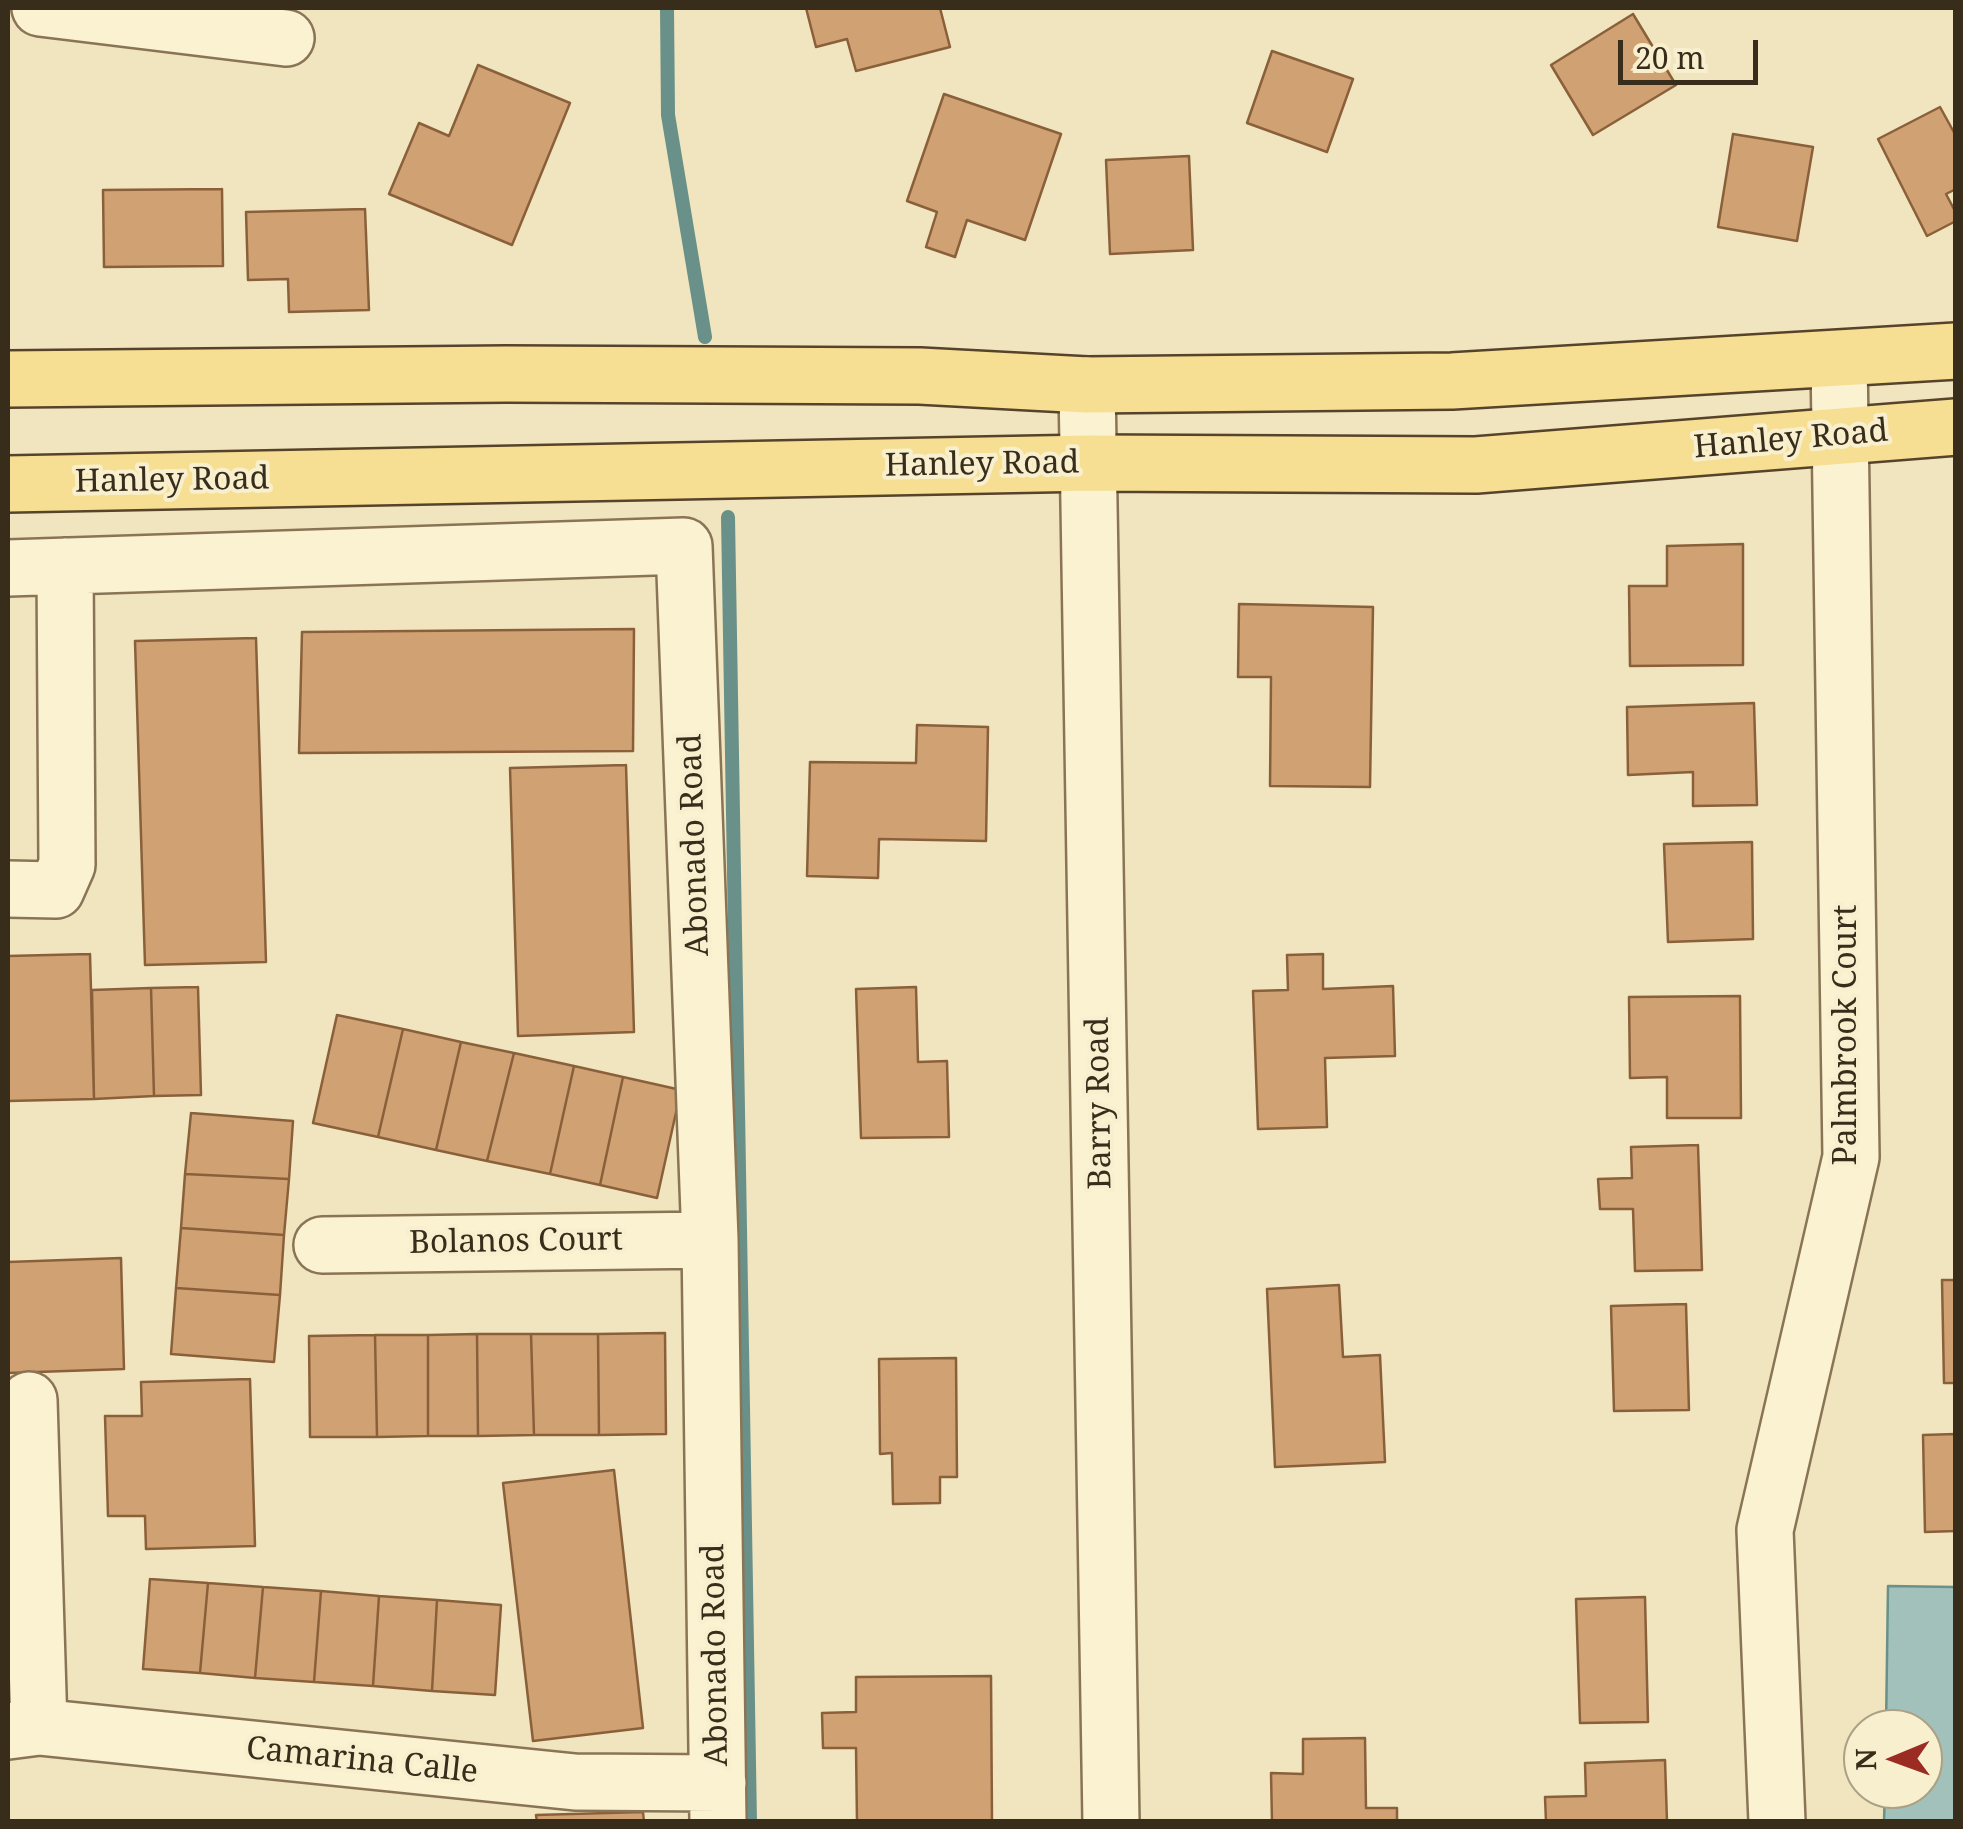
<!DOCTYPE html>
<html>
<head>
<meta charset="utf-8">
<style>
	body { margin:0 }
	#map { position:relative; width:1963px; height:1829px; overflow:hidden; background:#f0e5be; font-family:"Noto Serif",serif }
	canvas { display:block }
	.frame { position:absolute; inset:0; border:10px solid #382c1b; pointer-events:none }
	.north { position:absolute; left:1843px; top:1709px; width:100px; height:100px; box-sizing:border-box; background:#f7efce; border:2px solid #aba186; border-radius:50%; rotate:269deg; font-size:28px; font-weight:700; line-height:40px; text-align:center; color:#382c1b }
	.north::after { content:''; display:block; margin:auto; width:35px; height:45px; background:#9b2c23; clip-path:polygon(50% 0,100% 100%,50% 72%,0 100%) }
	.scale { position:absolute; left:1618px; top:40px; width:140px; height:45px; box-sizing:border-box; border:5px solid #382c1b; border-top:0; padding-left:12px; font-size:30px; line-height:35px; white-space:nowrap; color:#382c1b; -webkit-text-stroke:8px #f7efce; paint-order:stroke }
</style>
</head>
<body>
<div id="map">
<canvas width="1963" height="1829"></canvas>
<div class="frame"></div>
<div class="north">N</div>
<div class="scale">20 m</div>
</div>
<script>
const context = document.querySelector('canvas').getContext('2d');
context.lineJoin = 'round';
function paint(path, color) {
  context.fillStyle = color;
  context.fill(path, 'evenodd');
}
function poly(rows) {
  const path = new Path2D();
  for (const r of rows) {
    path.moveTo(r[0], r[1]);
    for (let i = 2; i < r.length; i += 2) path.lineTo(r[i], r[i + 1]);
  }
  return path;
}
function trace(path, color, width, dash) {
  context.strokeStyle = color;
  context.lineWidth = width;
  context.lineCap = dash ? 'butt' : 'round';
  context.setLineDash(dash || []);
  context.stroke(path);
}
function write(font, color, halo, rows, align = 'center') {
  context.font = font + ' "Noto Serif",serif';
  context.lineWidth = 8;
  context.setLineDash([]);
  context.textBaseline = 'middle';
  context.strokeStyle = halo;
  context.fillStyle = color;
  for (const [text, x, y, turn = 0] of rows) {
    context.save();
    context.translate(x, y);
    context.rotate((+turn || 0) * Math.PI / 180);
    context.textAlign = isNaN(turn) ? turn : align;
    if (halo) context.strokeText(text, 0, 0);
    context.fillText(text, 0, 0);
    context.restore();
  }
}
const water = poly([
	[1888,1586,1955,1587,1955,1821,1884,1821,1885,1789,1923,1789,1923,1729,1886,1729,1888,1586]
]);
paint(water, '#a2c1bb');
trace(water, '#699089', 2.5);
trace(poly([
	[667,8,668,115,705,337],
	[728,517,750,1822]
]), '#699089', 14);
const building = poly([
	[806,8,940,8,950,47,856,71,847,39,816,47,806,8],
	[1633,14,1676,85,1593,135,1551,65,1633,14],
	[1272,51,1353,79,1327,152,1247,123,1272,51],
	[478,65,570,103,512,245,389,194,419,123,449,136,478,65],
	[944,94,1061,134,1025,240,967,220,955,257,926,247,937,212,907,201,944,94],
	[1940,107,1956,136,1956,189,1946,194,1956,213,1956,221,1927,236,1878,139,1940,107],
	[1733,134,1813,147,1797,241,1718,227,1733,134],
	[1189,156,1193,250,1110,254,1106,160,1189,156],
	[222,189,223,266,104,267,103,190,222,189],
	[365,209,369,310,289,312,288,279,248,280,246,212,365,209],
	[1743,544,1743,665,1630,666,1629,586,1667,586,1667,546,1743,544],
	[1239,604,1373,607,1370,787,1270,786,1271,677,1238,677,1239,604],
	[634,629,633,751,299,753,302,632,634,629],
	[256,638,266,962,145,965,135,641,256,638],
	[1754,703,1757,805,1693,806,1693,772,1628,775,1627,707,1754,703],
	[917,725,988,727,986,841,879,839,878,878,807,876,810,762,916,763,917,725],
	[626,765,634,1032,518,1036,510,768,626,765],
	[1752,842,1753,939,1668,942,1664,844,1752,842],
	[90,954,94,1099,8,1101,8,956,90,954],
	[1323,954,1323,989,1393,986,1395,1056,1325,1058,1327,1127,1258,1129,1253,991,1288,990,1287,955,1323,954],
	[198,987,201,1095,154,1096,151,988,198,987],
	[916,987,918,1062,947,1061,949,1137,861,1138,856,989,916,987],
	[151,988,154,1096,94,1099,92,990,151,988],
	[1740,996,1741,1118,1667,1118,1667,1077,1630,1078,1629,997,1740,996],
	[337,1015,403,1029,378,1137,313,1123,337,1015],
	[403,1029,461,1042,436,1150,378,1137,403,1029],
	[461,1042,514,1053,487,1161,436,1150,461,1042],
	[514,1053,574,1066,550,1174,487,1161,514,1053],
	[574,1066,623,1077,600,1185,550,1174,574,1066],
	[623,1077,681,1090,657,1198,600,1185,623,1077],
	[191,1113,293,1121,289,1179,185,1174,191,1113],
	[1698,1145,1702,1270,1635,1271,1633,1209,1600,1209,1598,1179,1632,1178,1631,1147,1698,1145],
	[185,1174,289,1179,284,1235,181,1228,185,1174],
	[181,1228,284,1235,280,1295,176,1288,181,1228],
	[121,1258,124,1369,8,1373,8,1262,121,1258],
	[1942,1280,1956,1280,1956,1383,1944,1383,1942,1280],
	[1339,1285,1343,1357,1380,1355,1385,1462,1275,1467,1267,1289,1339,1285],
	[176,1288,280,1295,274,1362,171,1354,176,1288],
	[1686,1304,1689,1410,1614,1411,1611,1306,1686,1304],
	[665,1333,666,1434,599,1435,598,1334,665,1333],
	[477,1334,531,1334,534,1435,478,1436,477,1334],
	[477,1334,478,1436,428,1436,428,1335,477,1334],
	[531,1334,598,1334,599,1435,534,1435,531,1334],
	[375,1335,377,1437,310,1437,309,1336,375,1335],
	[375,1335,428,1335,428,1436,377,1437,375,1335],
	[956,1358,957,1477,940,1477,940,1503,893,1504,892,1453,880,1454,879,1359,956,1358],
	[250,1379,255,1546,146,1549,145,1516,108,1516,105,1416,142,1416,141,1382,250,1379],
	[1956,1434,1956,1531,1925,1532,1923,1435,1956,1434],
	[614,1470,643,1728,533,1741,503,1483,614,1470],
	[150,1579,208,1583,200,1673,143,1669,150,1579],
	[208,1583,263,1587,255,1678,200,1673,208,1583],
	[263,1587,321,1591,314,1682,255,1678,263,1587],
	[321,1591,379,1596,373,1686,314,1682,321,1591],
	[379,1596,437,1600,432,1691,373,1686,379,1596],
	[1645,1597,1648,1722,1580,1723,1576,1599,1645,1597],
	[437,1600,501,1605,495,1695,432,1691,437,1600],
	[991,1676,992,1822,857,1822,856,1748,823,1748,822,1713,856,1712,856,1677,991,1676],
	[1365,1738,1366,1808,1397,1808,1397,1822,1272,1822,1271,1773,1303,1774,1303,1739,1365,1738],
	[1665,1760,1667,1822,1546,1822,1545,1797,1586,1796,1585,1763,1665,1760],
	[643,1812,644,1822,537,1822,536,1815,643,1812]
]);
paint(building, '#d0a172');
trace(building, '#8a603b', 2.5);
const minor = poly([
	[40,8,286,38],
	[1087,385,1111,1822],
	[8,568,684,546,710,1240,718,1822],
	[8,889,56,890,67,865,65,566],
	[322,1245,710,1240],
	[29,1400,39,1727],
	[8,1731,39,1727,575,1782,718,1783],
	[1777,1822,1765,1530,1851,1157,1839,359]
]);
const major = poly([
	[8,379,506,374,920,376,1087,385,1452,381,1956,351],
	[8,484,1090,463,1476,465,1956,427]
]);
trace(minor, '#897556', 60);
trace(major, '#57432b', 60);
trace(minor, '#fbf2d2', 55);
trace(major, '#f6df93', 55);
write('32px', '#382c1b', '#f7efce', [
	["Hanley Road",1791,440,-5],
	["Hanley Road",982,465,-1],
	["Hanley Road",172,481,-1],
	["Abonado Road",695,845,-92],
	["Palmbrook Court",1847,1035,-90],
	["Barry Road",1100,1103,-91],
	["Bolanos Court",516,1242,-1],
	["Abonado Road",716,1655,-91],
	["Camarina Calle",362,1761,6]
]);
</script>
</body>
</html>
